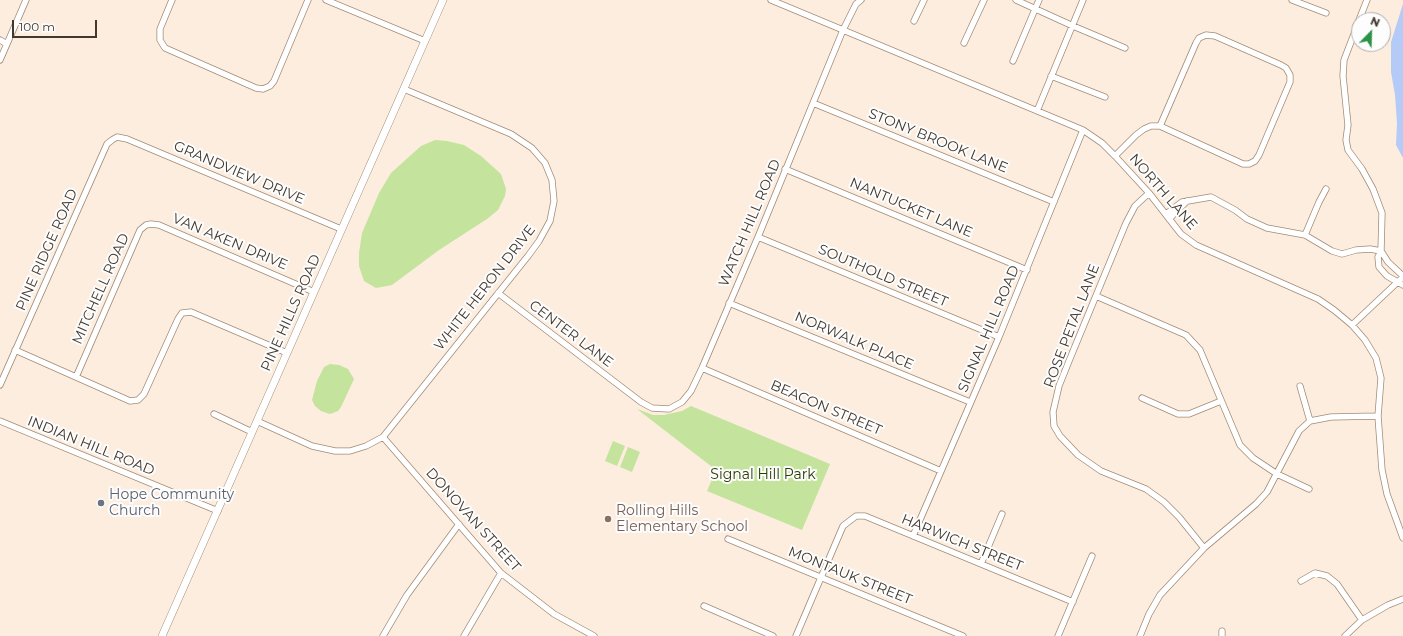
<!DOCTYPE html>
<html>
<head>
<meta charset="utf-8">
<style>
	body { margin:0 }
	#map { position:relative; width:1403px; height:636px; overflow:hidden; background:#fceddf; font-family:Montserrat,sans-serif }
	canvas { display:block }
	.north { position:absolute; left:1351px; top:12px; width:40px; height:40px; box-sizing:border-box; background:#fdfdfd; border:1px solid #b2aeaa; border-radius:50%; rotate:23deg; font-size:11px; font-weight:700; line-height:16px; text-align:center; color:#41382e }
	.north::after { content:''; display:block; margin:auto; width:14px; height:18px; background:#2b9248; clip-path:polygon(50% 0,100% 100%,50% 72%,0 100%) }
	.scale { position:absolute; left:12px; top:20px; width:85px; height:18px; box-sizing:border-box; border:2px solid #41382e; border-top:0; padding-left:5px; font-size:12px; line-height:14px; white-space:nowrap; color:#41382e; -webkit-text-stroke:3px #fdfdfd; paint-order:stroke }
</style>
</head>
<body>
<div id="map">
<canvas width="1403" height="636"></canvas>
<div class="north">N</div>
<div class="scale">100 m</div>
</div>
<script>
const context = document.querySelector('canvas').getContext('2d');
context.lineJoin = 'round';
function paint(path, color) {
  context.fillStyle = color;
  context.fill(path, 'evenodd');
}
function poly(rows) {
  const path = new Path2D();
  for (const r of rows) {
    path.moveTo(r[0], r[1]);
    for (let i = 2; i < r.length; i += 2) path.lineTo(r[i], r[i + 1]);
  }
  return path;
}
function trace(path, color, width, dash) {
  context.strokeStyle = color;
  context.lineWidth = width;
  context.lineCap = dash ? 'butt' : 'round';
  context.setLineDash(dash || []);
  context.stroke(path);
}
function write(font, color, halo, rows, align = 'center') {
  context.font = font + ' Montserrat,sans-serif';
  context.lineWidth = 4;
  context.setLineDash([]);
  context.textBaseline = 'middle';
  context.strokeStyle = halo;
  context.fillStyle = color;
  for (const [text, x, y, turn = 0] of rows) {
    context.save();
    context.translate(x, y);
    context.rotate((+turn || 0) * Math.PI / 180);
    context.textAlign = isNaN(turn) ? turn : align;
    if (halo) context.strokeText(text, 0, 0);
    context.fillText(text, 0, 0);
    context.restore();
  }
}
paint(poly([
	[435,140,447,141,464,145,481,156,501,174,506,189,505,196,498,210,487,219,439,250,392,285,376,288,364,281,359,266,359,253,362,233,379,193,391,173,421,146],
	[330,364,339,365,348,369,354,379,341,407,338,411,330,414,321,411,315,406,312,400,317,381,324,367],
	[691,406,830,464,802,530,707,491,716,470,637,409,653,415,664,415,682,411],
	[613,441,625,446,617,466,605,461],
	[628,447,640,452,632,472,620,467]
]), '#c4e39c');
paint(poly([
	[1403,4,1403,158,1396,145,1397,123,1395,95,1391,72,1391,42]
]), '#b4caf7');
const minor = poly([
	[172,0,160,29,160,40,165,48,256,88,263,89,270,86,274,81,308,0],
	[326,0,425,41],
	[771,0,1083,130,1102,143,1115,156,1149,193,1181,234,1196,245,1318,299,1334,310,1352,325,1365,340,1376,358,1381,378,1378,416,1382,470,1387,494,1403,538],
	[1016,0,1073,26,1125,48],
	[1292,0,1326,13],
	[1359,20,1367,0],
	[914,21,924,0],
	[1359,21,1344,60,1343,76,1348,125,1346,140,1348,150,1362,169,1373,189,1382,213,1381,251,1378,257,1379,267,1387,276,1403,285],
	[0,40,7,44],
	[964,43,984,0],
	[0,60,26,0],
	[1013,61,1039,0],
	[1051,76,1105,97],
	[813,103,1054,202],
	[1037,111,1083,0],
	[1115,156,1136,135,1144,129,1151,126,1160,126,1243,164,1249,164,1255,161,1259,155,1290,82,1290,75,1286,68,1281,65,1215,36,1206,35,1199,38,1196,43,1160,126],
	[785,169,1027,270],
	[1149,193,1135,206,1126,223,1069,361,1059,386,1053,412,1054,426,1060,436,1078,455,1101,471,1146,489,1164,502,1179,517,1204,548],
	[1166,214,1182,202,1211,197,1235,210,1247,219,1267,228,1305,235,1332,251,1342,254,1356,250,1370,249,1381,251],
	[1169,219,1187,201],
	[1305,235,1319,202,1326,189],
	[758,237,999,337],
	[1381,251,1388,262,1403,276],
	[498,293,641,402,652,408,669,409,682,402,691,391,702,368,758,237,843,30,856,4,861,0],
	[1096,296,1186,335,1200,350,1240,445,1253,458,1277,474,1309,489],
	[729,303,970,402],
	[1352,325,1403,277],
	[15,350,130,401,138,400,144,394,178,319,182,313,191,312,287,353],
	[702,368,941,471],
	[76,377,140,230,146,225,151,224,159,225,314,292],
	[0,385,107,144,112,140,117,137,127,139,341,229],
	[1300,386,1310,421],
	[1142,398,1178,414,1189,414,1221,401],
	[214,414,252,432],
	[0,421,218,511],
	[257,421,312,446,335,451,350,451,366,446,383,437,528,256,539,241,550,221,554,201,552,180,545,163,532,148,511,134,404,89],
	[383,437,501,573,554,614,594,636],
	[913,536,999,337,1083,130],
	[728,539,963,636],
	[981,564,1002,514],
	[1301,581,1315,573,1327,576,1337,584,1362,620],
	[704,606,773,636],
	[1222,631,1222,636],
	[383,636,407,595,459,524],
	[464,636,501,573],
	[796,636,843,526,856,516,865,516,1073,602],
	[1058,636,1092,556],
	[1140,636,1149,614,1160,595,1204,548,1256,504,1267,492,1299,431,1310,421,1331,417,1378,416],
	[1345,636,1362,620,1388,605,1403,599]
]);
const major = poly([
	[162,636,443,0]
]);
trace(minor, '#a28b75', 7);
trace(major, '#a28b75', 8);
trace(minor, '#fff', 5.5);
trace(major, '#fff', 7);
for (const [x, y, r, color] of [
	[101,503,4,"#6b7280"],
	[608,519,4,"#8d6e63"]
]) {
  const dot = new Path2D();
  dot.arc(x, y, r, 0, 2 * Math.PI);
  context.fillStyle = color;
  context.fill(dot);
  trace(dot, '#fdfdfd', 1.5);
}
write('14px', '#41382e', '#fdfdfd', [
	["STONY BROOK LANE",938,141,22],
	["GRANDVIEW DRIVE",239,173,23],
	["NORTH LANE",1163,192,49],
	["NANTUCKET LANE",911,208,23],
	["WATCH HILL ROAD",750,223,-67],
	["VAN AKEN DRIVE",230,242,23],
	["PINE RIDGE ROAD",47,250,-66],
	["SOUTHOLD STREET",883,276,23],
	["WHITE HERON DRIVE",485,288,-52],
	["MITCHELL ROAD",101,289,-66],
	["PINE HILLS ROAD",291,313,-66],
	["ROSE PETAL LANE",1072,326,-69],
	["SIGNAL HILL ROAD",989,329,-67],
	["CENTER LANE",571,334,37],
	["NORWALK PLACE",854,341,23],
	["BEACON STREET",826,408,23],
	["INDIAN HILL ROAD",91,446,22],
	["DONOVAN STREET",473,520,48],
	["HARWICH STREET",962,543,22],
	["MONTAUK STREET",850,576,22]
]);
write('14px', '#283c00', '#fdfdfd', [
	["Signal Hill Park",763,475]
]);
write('14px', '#5b616d', '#fdfdfd', [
	["Hope Community",109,495],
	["Church",109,511]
], 'left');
write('14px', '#785e54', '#fdfdfd', [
	["Rolling Hills",616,511],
	["Elementary School",616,527]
], 'left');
</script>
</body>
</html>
